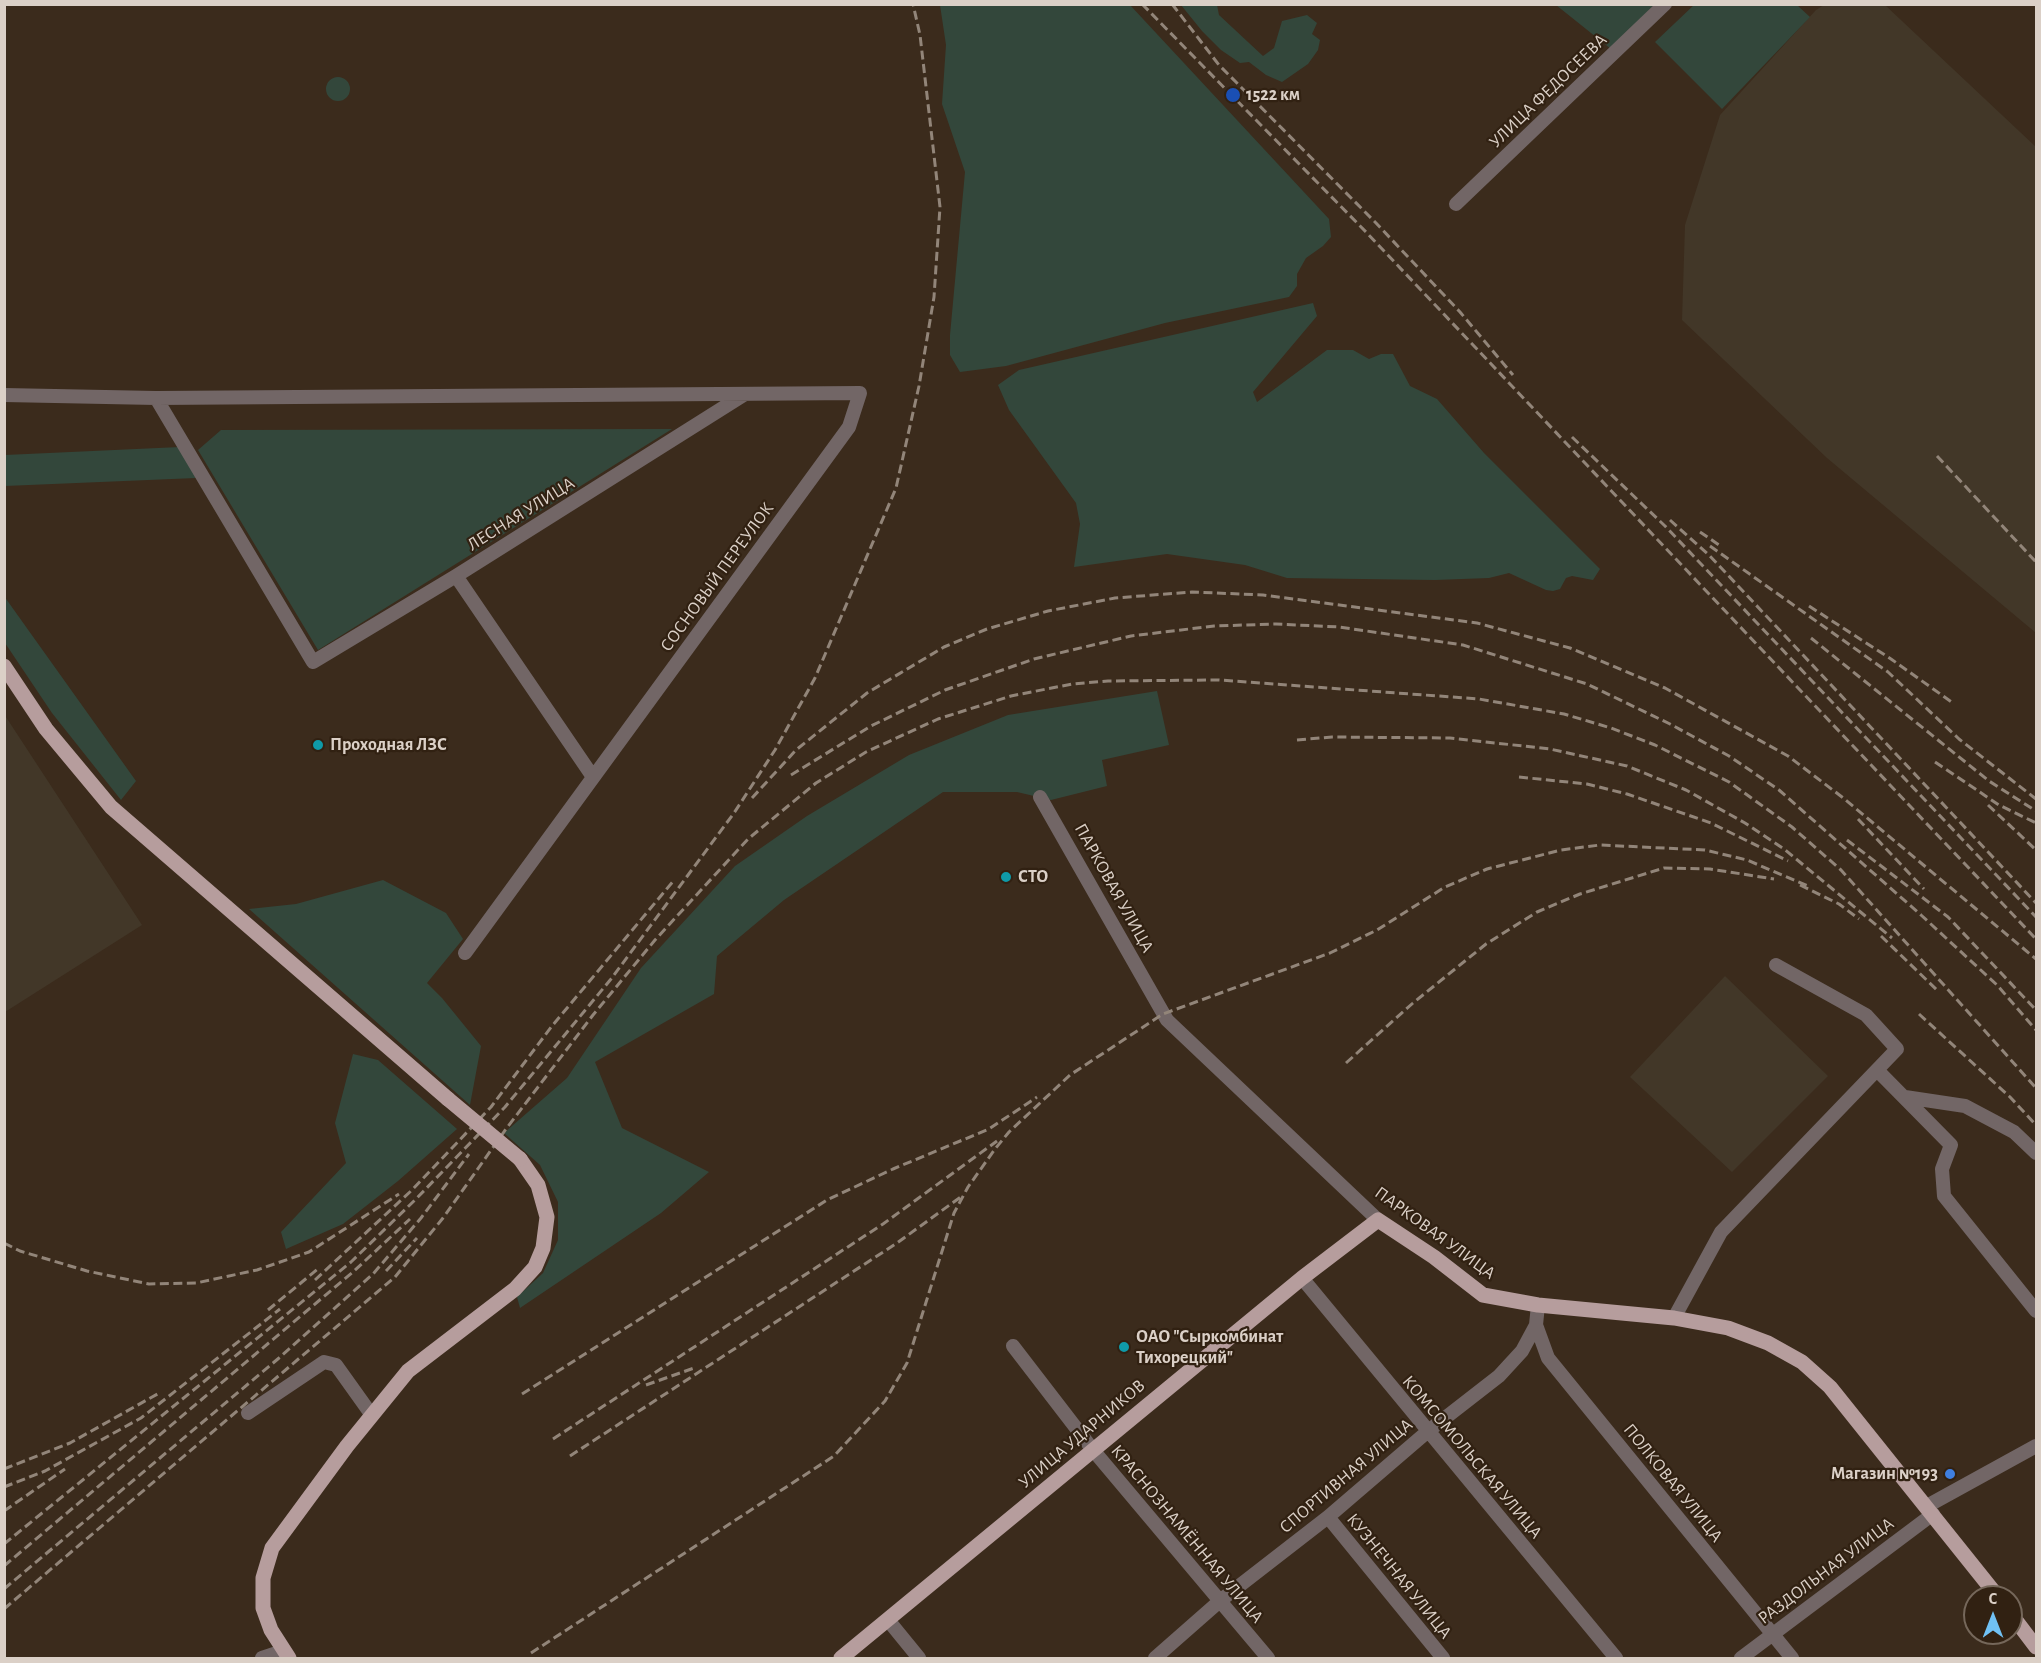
<!DOCTYPE html>
<html>
<head>
<meta charset="utf-8">
<style>
	body { margin:0 }
	#map { position:relative; width:2041px; height:1663px; overflow:hidden; background:#3b2b1c; font-family:"Alegreya Sans",sans-serif }
	canvas { display:block }
	.frame { position:absolute; inset:0; border:6px solid #dbd0c7; pointer-events:none }
	.north { position:absolute; left:1963px; top:1585px; width:60px; height:60px; box-sizing:border-box; background:#312112; border:2px solid #75675a; border-radius:50%; rotate:0deg; font-size:16px; font-weight:700; line-height:24px; text-align:center; color:#dbd0c7 }
	.north::after { content:''; display:block; margin:auto; width:21px; height:27px; background:#70c1f4; clip-path:polygon(50% 0,100% 100%,50% 72%,0 100%) }
</style>
</head>
<body>
<div id="map">
<canvas width="2041" height="1663"></canvas>
<div class="frame"></div>
<div class="north">С</div>
</div>
<script>
const context = document.querySelector('canvas').getContext('2d');
context.lineJoin = 'round';
function paint(path, color) {
  context.fillStyle = color;
  context.fill(path, 'evenodd');
}
function poly(rows) {
  const path = new Path2D();
  for (const r of rows) {
    if (r.length === 3) {
      path.moveTo(r[0] + r[2], r[1]);
      path.arc(r[0], r[1], r[2], 0, 2 * Math.PI);
      continue;
    }
    path.moveTo(r[0], r[1]);
    for (let i = 2; i < r.length; i += 2) path.lineTo(r[i], r[i + 1]);
  }
  return path;
}
function trace(path, color, width, dash) {
  context.strokeStyle = color;
  context.lineWidth = width;
  context.lineCap = dash ? 'butt' : 'round';
  context.setLineDash(dash || []);
  context.stroke(path);
}
function write(font, color, halo, rows, align = 'center') {
  context.font = font + ' "Alegreya Sans",sans-serif';
  context.lineWidth = 4.5;
  context.setLineDash([]);
  context.textBaseline = 'middle';
  context.strokeStyle = halo;
  context.fillStyle = color;
  for (const [text, x, y, turn = 0] of rows) {
    context.save();
    context.translate(x, y);
    context.rotate((+turn || 0) * Math.PI / 180);
    context.textAlign = isNaN(turn) ? turn : align;
    if (halo) context.strokeText(text, 0, 0);
    context.fillText(text, 0, 0);
    context.restore();
  }
}
paint(poly([
	[1824,5,1885,5,2036,147,2036,633,1827,458,1682,320,1685,225,1720,115,1816,10],
	[4,714,142,925,5,1012,4,1012],
	[1725,976,1828,1076,1732,1172,1630,1077]
]), '#423728');
paint(poly([
	[1695,4,1797,5,1810,17,1722,109,1655,42],
	[940,5,1130,5,1329,219,1331,237,1323,246,1306,258,1297,274,1297,286,1289,297,1165,323,1006,366,960,372,950,355,950,335,965,172,942,104,946,45],
	[1181,5,1217,5,1219,15,1263,56,1274,48,1282,21,1307,15,1317,23,1312,34,1320,40,1318,50,1308,64,1282,82,1266,75,1249,62,1240,63,1221,50,1202,31],
	[1556,5,1654,5,1611,49],
	[338,89,12],
	[1313,303,1317,316,1253,392,1257,402,1327,350,1353,350,1369,359,1381,354,1393,354,1410,386,1437,399,1484,453,1600,569,1593,580,1572,576,1566,578,1560,589,1553,591,1546,590,1509,573,1489,578,1435,580,1287,578,1245,565,1167,554,1074,567,1080,524,1076,503,1009,410,998,385,1019,370],
	[672,429,318,650,198,450,221,430],
	[180,447,196,478,5,486,5,455],
	[4,596,136,781,121,800,52,713,5,643],
	[1157,691,1169,745,1102,760,1107,786,1051,800,1017,792,943,792,784,900,717,956,714,994,595,1062,622,1128,709,1172,661,1213,520,1308,517,1297,543,1273,558,1240,558,1202,540,1165,504,1133,567,1078,641,968,735,866,807,816,909,755,1008,715],
	[383,880,446,913,463,939,427,983,442,998,481,1046,470,1105,249,909,296,904],
	[353,1054,378,1060,457,1129,398,1181,343,1224,286,1249,281,1232,346,1163,335,1123]
]), '#33473b');
trace(poly([
	[1456,204,1665,4],
	[4,395,156,398,860,393,849,427,465,953],
	[156,398,313,662,456,576,745,394],
	[456,576,593,777],
	[1040,797,1167,1020,1378,1220],
	[1878,1071,1951,1145,1942,1169,1944,1196,2036,1311],
	[1905,1097,1965,1106,2014,1132,2036,1153],
	[1302,1278,1616,1658],
	[1674,1318,1721,1232,1897,1049,1866,1015,1776,965],
	[1536,1325,1548,1358,1792,1658],
	[1013,1346,1093,1450,1268,1658],
	[248,1413,324,1362,336,1365,371,1414],
	[1927,1506,2036,1446],
	[1328,1517,1443,1658],
	[888,1620,919,1658],
	[262,1658,283,1651],
	[1155,1658,1221,1600,1328,1517,1427,1432,1499,1376,1522,1351,1536,1325,1538,1305],
	[1741,1658,1933,1514]
]), '#726666', 14);
trace(poly([
	[4,666,46,729,111,807,448,1099],
	[2011,1614,2036,1647],
	[289,1658,271,1630,263,1608,263,1578,272,1548,347,1446,408,1371,515,1289,535,1267,543,1248,547,1217,538,1185,520,1159],
	[841,1658,1302,1278,1378,1220,1434,1257,1483,1295,1538,1305,1674,1318,1728,1328,1768,1343,1802,1362,1830,1387,1998,1597]
]), '#b69d9d', 15);
trace(poly([
	[1142,4,1366,232,2036,939],
	[1172,4,1219,65,1376,223,1460,312,1513,375],
	[1572,437,1665,526,2036,917],
	[1937,456,2036,562],
	[1670,520,1709,555,2036,903],
	[1700,532,1722,547],
	[1710,546,1888,672,1959,739,2036,799],
	[1809,606,1891,659,1953,703],
	[1811,638,1989,781,2036,811],
	[1297,740,1332,737,1450,738,1550,749,1627,766,1686,790,1745,823,1784,849,1892,938],
	[1935,762,1999,805,2036,823],
	[791,775,871,726,945,690,1034,659,1131,636,1214,626,1276,624,1339,627,1463,645,1587,684,1670,724,1729,756,1779,790,1921,915,1997,985,2036,1030],
	[1519,777,1587,784,1627,794,1711,823,1788,861],
	[752,798,796,750,867,693,944,647,987,629,1048,611,1115,598,1192,592,1263,595,1477,623,1570,648,1665,688,1788,756,1842,797,2036,959],
	[1988,805,2036,850],
	[1858,819,1924,889],
	[1847,840,1948,917,2036,1010],
	[1800,885,1839,904,1859,919],
	[1881,936,1939,992],
	[1919,1014,2010,1097,2036,1125],
	[1346,1063,1413,1003,1486,944,1537,912,1580,894,1664,868,1710,869,1774,879],
	[4,1243,20,1251,87,1271,149,1284,196,1283,257,1270,309,1252,399,1194],
	[386,1271,417,1238],
	[315,1280,412,1190,491,1107,552,1026,675,879],
	[268,1310,319,1268],
	[646,1385,694,1368],
	[522,1394,827,1200,893,1169,989,1129,1037,1097],
	[553,1439,883,1224,997,1141],
	[570,1456,897,1243,962,1196],
	[4,1469,70,1443,161,1392],
	[4,1487,45,1471,141,1418,280,1309],
	[4,1511,65,1469],
	[4,1544,351,1262,416,1199,505,1107,611,979,734,813,775,750,815,678,896,488,919,386,934,297,940,207,920,35,913,4],
	[4,1566,353,1272,410,1219],
	[4,1589,279,1358,373,1274,421,1218,469,1154],
	[4,1609,395,1277,443,1218,506,1129,593,1015,655,940,748,839,816,783,866,752,938,719,1011,696,1072,684,1108,681,1219,680,1479,699,1564,714,1611,728,1655,745,1729,782,1792,827,1841,870,2036,1088],
	[531,1653,834,1456,885,1401,907,1363,954,1213,968,1187,995,1149,1009,1132,1070,1075,1163,1014,1330,953,1377,930,1445,887,1487,869,1561,850,1600,845,1705,850,1747,860,1808,886]
]), '#928579', 3, [9, 4.5]);
trace(poly([
	[448,1099,520,1159]
]), '#b69d9d', 15);
for (const [x, y, r, color] of [
	[1233,95,8,"#1a4fb4"],
	[318,745,6,"#0f9aa8"],
	[1006,877,6,"#0f9aa8"],
	[1124,1347,6,"#0f9aa8"],
	[1950,1474,6,"#3f7fe0"]
]) {
  const dot = new Path2D();
  dot.arc(x, y, r, 0, 2 * Math.PI);
  context.fillStyle = color;
  context.fill(dot);
  trace(dot, '#312112', 2);
}
write('18px', '#dbd0c7', '#312112', [
	["УЛИЦА ФЕДОСЕЕВА",1548,91,-44],
	["ЛЕСНАЯ УЛИЦА",521,514,-32],
	["СОСНОВЫЙ ПЕРЕУЛОК",717,577,-54],
	["ПАРКОВАЯ УЛИЦА",1114,888,61],
	["ПАРКОВАЯ УЛИЦА",1435,1233,36],
	["УЛИЦА УДАРНИКОВ",1082,1434,-40],
	["КОМСОМОЛЬСКАЯ УЛИЦА",1472,1457,50],
	["СПОРТИВНАЯ УЛИЦА",1346,1476,-40],
	["ПОЛКОВАЯ УЛИЦА",1673,1483,51],
	["КРАСНОЗНАМЁННАЯ УЛИЦА",1187,1534,50],
	["РАЗДОЛЬНАЯ УЛИЦА",1826,1571,-37],
	["КУЗНЕЧНАЯ УЛИЦА",1399,1576,51]
]);
write('bold 18px', '#dbd0c7', '#312112', [
	["1522 км",1246,95],
	["Проходная ЛЗС",330,745],
	["СТО",1018,877],
	["ОАО \"Сыркомбинат",1136,1337],
	["Тихорецкий\"",1136,1358],
	["Магазин №193",1938,1474,"right"]
], 'left');
</script>
</body>
</html>
